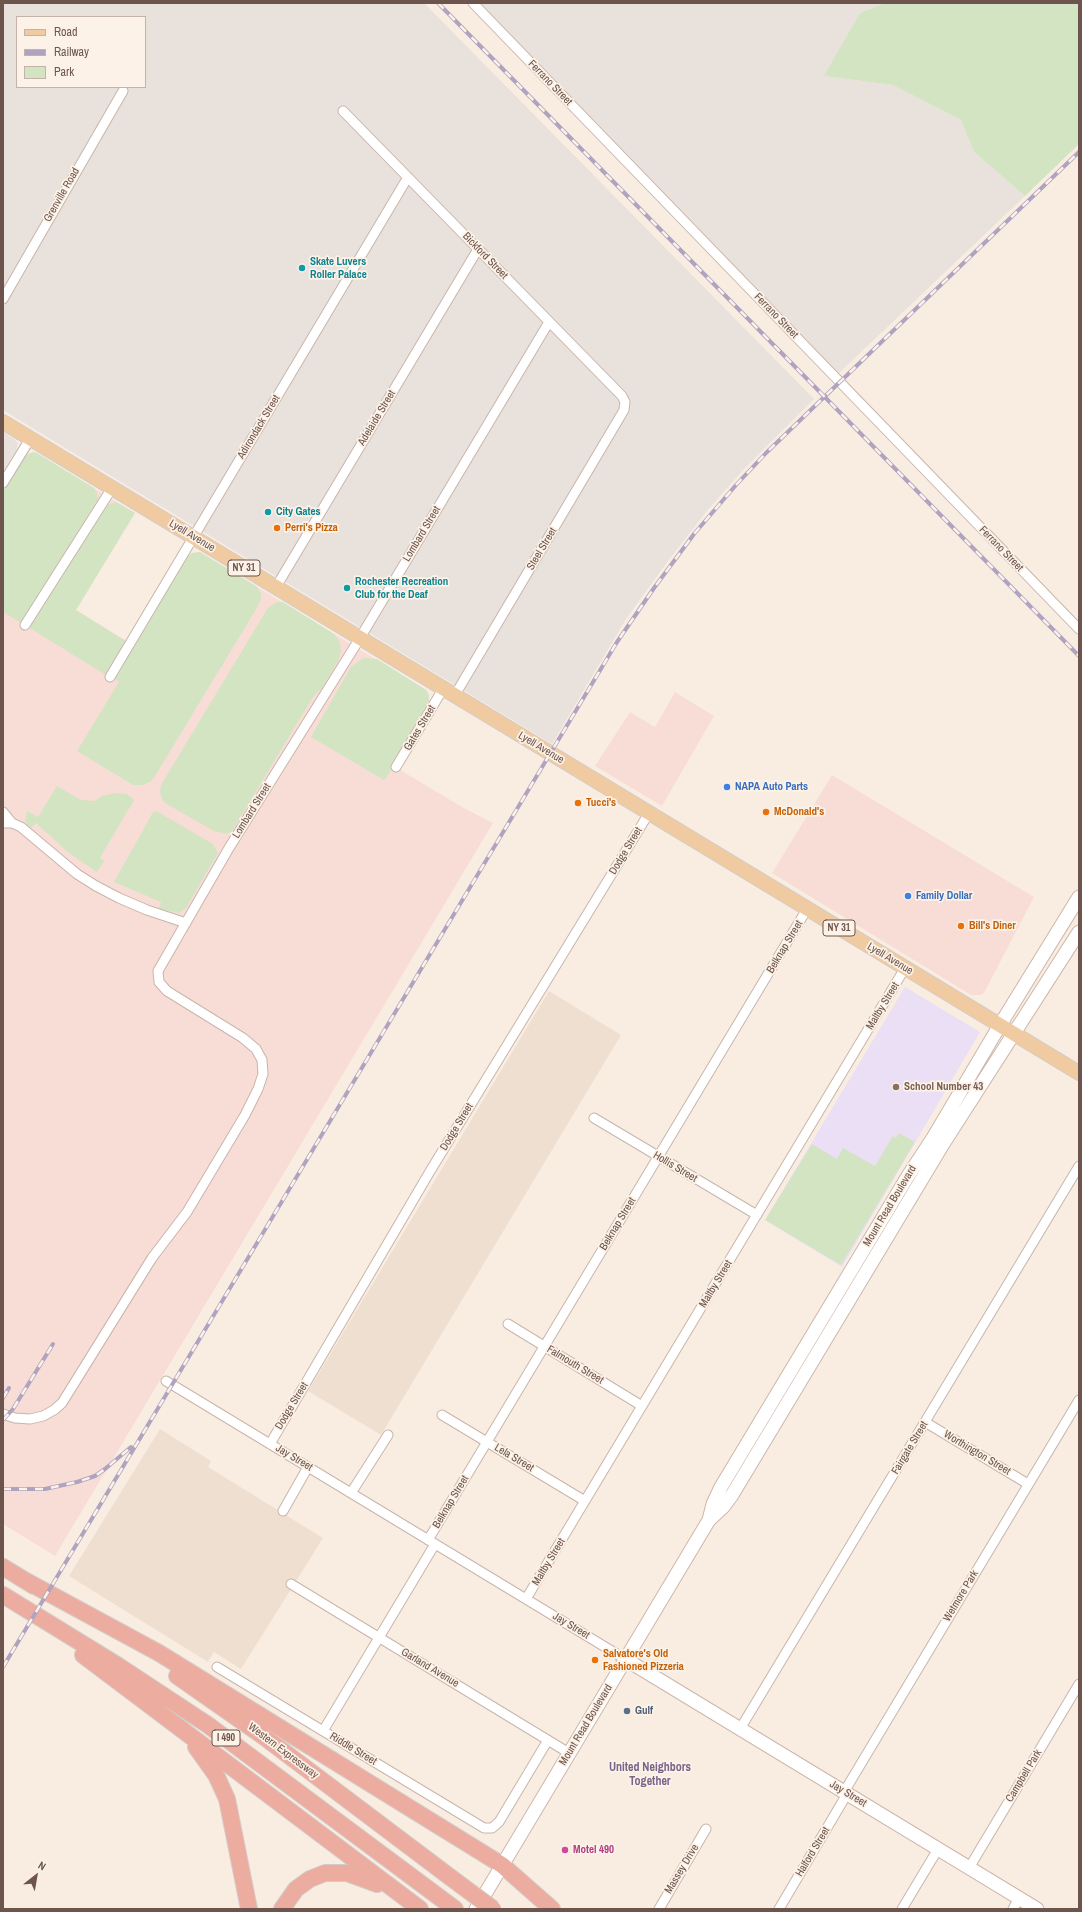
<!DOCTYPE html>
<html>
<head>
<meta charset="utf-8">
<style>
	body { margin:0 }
	#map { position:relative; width:1082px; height:1912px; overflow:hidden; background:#f9ede2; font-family:"Archivo Narrow",sans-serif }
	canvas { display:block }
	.frame { position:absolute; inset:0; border:4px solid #6d544c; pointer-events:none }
	.legend { position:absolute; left:16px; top:16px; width:130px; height:72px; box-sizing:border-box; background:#fcf2e7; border:1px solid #c3b3a9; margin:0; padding:5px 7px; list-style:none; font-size:12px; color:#6d544c }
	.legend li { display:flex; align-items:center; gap:8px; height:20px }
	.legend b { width:20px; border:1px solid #c3b3a9 }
	.north { position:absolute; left:16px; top:1856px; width:40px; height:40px; -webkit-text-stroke:3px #fcf2e7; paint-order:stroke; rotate:31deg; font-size:11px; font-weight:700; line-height:16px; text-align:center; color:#6d544c }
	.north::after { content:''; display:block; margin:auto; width:14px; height:18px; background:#6d544c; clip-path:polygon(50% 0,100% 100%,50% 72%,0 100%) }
</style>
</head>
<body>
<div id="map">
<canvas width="1082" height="1912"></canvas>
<div class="frame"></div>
<ul class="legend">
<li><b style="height:5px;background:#f0cba1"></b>Road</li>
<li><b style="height:5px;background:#afa3c0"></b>Railway</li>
<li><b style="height:11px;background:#d3e4c2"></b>Park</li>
</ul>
<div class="north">N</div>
</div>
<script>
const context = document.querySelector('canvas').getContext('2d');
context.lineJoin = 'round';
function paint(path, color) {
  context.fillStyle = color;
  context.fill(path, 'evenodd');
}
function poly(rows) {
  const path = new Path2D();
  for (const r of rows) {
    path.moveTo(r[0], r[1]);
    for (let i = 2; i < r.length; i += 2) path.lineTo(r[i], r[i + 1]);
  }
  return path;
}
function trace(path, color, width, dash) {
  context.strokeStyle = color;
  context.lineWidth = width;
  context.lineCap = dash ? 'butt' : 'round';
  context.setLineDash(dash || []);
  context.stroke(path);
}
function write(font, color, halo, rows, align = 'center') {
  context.font = font + ' "Archivo Narrow",sans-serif';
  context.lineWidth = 3.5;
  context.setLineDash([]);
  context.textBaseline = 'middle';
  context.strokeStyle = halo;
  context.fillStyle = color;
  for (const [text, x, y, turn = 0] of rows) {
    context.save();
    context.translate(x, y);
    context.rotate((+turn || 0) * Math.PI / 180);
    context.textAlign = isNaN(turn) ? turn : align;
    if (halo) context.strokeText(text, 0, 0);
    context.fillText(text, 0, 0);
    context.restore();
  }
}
paint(poly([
	[549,991,621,1035,381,1435,308,1391],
	[160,1429,211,1461,208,1467,323,1538,241,1669,214,1652,208,1662,69,1576]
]), '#efdfd1');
paint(poly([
	[29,453,36,453,135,513,76,610,135,646,188,556,192,553,200,552,426,690,429,695,429,701,392,765,462,807,493,823,55,1556,3,1524,3,490],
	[675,692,714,716,662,806,595,766,630,712,655,727],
	[832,775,1034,897,984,993,981,995,971,995,772,873]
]), '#f8ddd6');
paint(poly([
	[3,3,424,3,814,399,743,470,706,512,668,561,626,619,552,744,3,410],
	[17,17,145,17,145,87,17,87],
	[481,3,885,3,860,13,825,76,893,85,961,120,974,152,1025,196,839,373],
	[3,432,14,439,18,444,16,451,3,472]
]), '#e8e1dc');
paint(poly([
	[905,987,980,1032,842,1267,765,1220]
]), '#eadff5');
paint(poly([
	[885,3,1079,3,1079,144,1025,196,974,152,961,120,893,85,824,76,860,13],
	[33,452,37,453,94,488,97,493,98,499,21,623,3,612,3,490,25,456],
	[115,502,118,503,135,513,76,610,127,642,106,675,28,627,108,505],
	[200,552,256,586,261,593,261,599,255,611,155,776,150,782,142,785,133,785,77,751,119,682,115,679,188,556,192,553],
	[277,602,283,602,334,634,340,642,341,651,338,661,322,688,313,697,232,831,227,834,214,831,165,803,162,799,160,792,161,785,268,608],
	[363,658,377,659,426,690,429,695,429,701,392,764,394,766,384,780,311,737,351,667],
	[57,786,81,800,95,801,102,796,115,793,127,794,134,800,100,858,104,861,97,872,69,853,36,823,31,828,27,825,25,820,27,811,38,817],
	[156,811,213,844,218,853,186,908,179,913,159,909,161,902,114,882,153,812],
	[899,1133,915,1142,841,1265,765,1220,812,1144,837,1159,843,1148,875,1166,893,1136,896,1138]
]), '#d3e4c2');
const street = poly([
	[473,3,1079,629],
	[343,111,622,396,625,402,624,410,455,695],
	[3,299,123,91],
	[3,483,30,439],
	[276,587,478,249],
	[25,625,112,488],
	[110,677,408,177],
	[396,767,443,689],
	[3,812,12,823],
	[3,823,12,823,21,827,77,874,96,886,119,898,147,910,186,923],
	[594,1118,757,1215],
	[508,1324,642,1406],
	[166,1381,625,1659],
	[3,1414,15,1418,30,1419,43,1416,54,1410,62,1403,152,1258,187,1212,245,1115,258,1089,263,1074,262,1060,256,1049,243,1038,167,991,159,982,158,971,229,848,360,638,549,322],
	[442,1415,585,1501],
	[925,1422,1028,1484],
	[270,1444,429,1173,649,813],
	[351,1493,388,1435],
	[283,1511,308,1467],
	[428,1540,807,909],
	[291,1584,569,1753],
	[526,1599,905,968],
	[217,1667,484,1828,492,1828,499,1822,548,1740],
	[740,1729,1079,1166],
	[323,1731,435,1544],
	[844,1792,1079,1400],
	[969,1868,1079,1684],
	[659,1909,706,1829],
	[779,1909,847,1794],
	[902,1909,938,1849],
	[1013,1909,1019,1898]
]);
const secondary = poly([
	[709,1520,713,1504,721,1487,908,1176,933,1138,1000,1025,1079,897],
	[625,1659,1037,1909],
	[476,1909,709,1520,723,1507,732,1495,943,1144,1079,932]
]);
const primary = poly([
	[3,422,1079,1073]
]);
const highway = poly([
	[3,1567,34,1586],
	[26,1581,159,1653,502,1865,552,1909],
	[3,1595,117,1665,208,1725,455,1909],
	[83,1655,420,1909],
	[177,1676,267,1739,450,1877],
	[196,1747,216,1775,227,1799,249,1909],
	[282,1909,296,1889,310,1879,325,1873,347,1873,377,1884]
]);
trace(street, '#c8b5ab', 11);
trace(secondary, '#cdb6ab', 15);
trace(primary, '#d3ccc9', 16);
trace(highway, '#d3ccc9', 18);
trace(street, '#fff', 9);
trace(secondary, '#fff', 13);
trace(primary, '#f0cba1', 14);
trace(highway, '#ecac9f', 16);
const rail = poly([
	[438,3,1079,656],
	[3,1398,9,1388],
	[3,1420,13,1409,53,1344],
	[3,1489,45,1489,77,1482,95,1476,105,1469,131,1447],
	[3,1667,617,642,654,588,694,534,736,485,766,453,1079,152]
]);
trace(rail, '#afa3c0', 4);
trace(rail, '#fcf2e7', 2.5, [8]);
const highwayBridge = poly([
	[450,1877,493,1909]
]);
trace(highwayBridge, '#d3ccc9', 18, []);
trace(highwayBridge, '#ecac9f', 16);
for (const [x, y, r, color] of [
	[302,268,4,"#0f9aa8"],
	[268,512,4,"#0f9aa8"],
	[277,528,4,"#e8710a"],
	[347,588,4,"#0f9aa8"],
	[727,787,4,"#3f7fe0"],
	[578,803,4,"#e8710a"],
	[766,812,4,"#e8710a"],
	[908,896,4,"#3f7fe0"],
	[961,926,4,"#e8710a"],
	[896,1087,4,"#8d6e63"],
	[595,1660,4,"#e8710a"],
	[627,1711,4,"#5c6f8a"],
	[565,1850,4,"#d1479c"]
]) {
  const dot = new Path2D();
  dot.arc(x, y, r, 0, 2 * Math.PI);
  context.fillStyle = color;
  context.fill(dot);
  trace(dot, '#fcf2e7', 1.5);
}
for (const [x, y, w] of [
	[244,568,32],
	[839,928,32],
	[226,1738,28]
]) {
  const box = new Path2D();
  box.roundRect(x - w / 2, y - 8, w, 16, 3);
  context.fillStyle = '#fcf2e7';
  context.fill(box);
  trace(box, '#6d544c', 1);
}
write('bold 10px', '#6d544c', null, [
	["NY 31",244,568],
	["NY 31",839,928],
	["I 490",226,1738]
]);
write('11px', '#6d544c', '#fcf2e7', [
	["Ferrano Street",550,83,46],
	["Grenville Road",62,195,-60],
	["Bickford Street",485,256,46],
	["Ferrano Street",776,316,46],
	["Adelaide Street",377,418,-59],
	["Adirondack Street",259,427,-59],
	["Lombard Street",422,534,-59],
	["Lyell Avenue",192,536,31],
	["Steel Street",542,549,-59],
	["Ferrano Street",1001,549,46],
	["Gates Street",420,728,-59],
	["Lyell Avenue",541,748,31],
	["Lombard Street",252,811,-58],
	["Dodge Street",626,851,-59],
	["Belknap Street",785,947,-59],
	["Lyell Avenue",890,959,31],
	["Maltby Street",883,1006,-59],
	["Dodge Street",457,1127,-59],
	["Hollis Street",675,1167,31],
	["Mount Read Boulevard",890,1206,-59],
	["Belknap Street",618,1224,-59],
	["Maltby Street",716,1284,-59],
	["Falmouth Street",575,1365,31],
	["Dodge Street",292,1406,-59],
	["Fairgate Street",910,1448,-59],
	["Worthington Street",977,1453,31],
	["Jay Street",294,1458,31],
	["Lela Street",514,1458,31],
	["Belknap Street",451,1502,-59],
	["Maltby Street",549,1562,-59],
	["Wetmore Park",961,1596,-59],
	["Jay Street",571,1626,31],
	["Garland Avenue",430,1668,31],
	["Mount Read Boulevard",586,1725,-59],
	["Riddle Street",353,1749,31],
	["Western Expressway",283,1751,37],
	["Campbell Park",1024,1776,-59],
	["Jay Street",848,1794,31],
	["Halford Street",813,1852,-59],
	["Massey Drive",682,1869,-59]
]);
write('bold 11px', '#0d838f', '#fcf2e7', [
	["Skate Luvers",310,262],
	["Roller Palace",310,275],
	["City Gates",276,512],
	["Rochester Recreation",355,582],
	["Club for the Deaf",355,595]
], 'left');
write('bold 11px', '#c56008', '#fcf2e7', [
	["Perri's Pizza",285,528],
	["Tucci's",586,803],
	["McDonald's",774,812],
	["Bill's Diner",969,926],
	["Salvatore's Old",603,1654],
	["Fashioned Pizzeria",603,1667]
], 'left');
write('bold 11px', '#366cbe', '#fcf2e7', [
	["NAPA Auto Parts",735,787],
	["Family Dollar",916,896]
], 'left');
write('bold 11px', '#785e54', '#fcf2e7', [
	["School Number 43",904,1087]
], 'left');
write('bold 11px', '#4e5e75', '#fcf2e7', [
	["Gulf",635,1711]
], 'left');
write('bold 11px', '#b23c85', '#fcf2e7', [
	["Motel 490",573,1850]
], 'left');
write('bold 12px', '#79648a', '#fcf2e7', [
	["United Neighbors",650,1768],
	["Together",650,1782]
]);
</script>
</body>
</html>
